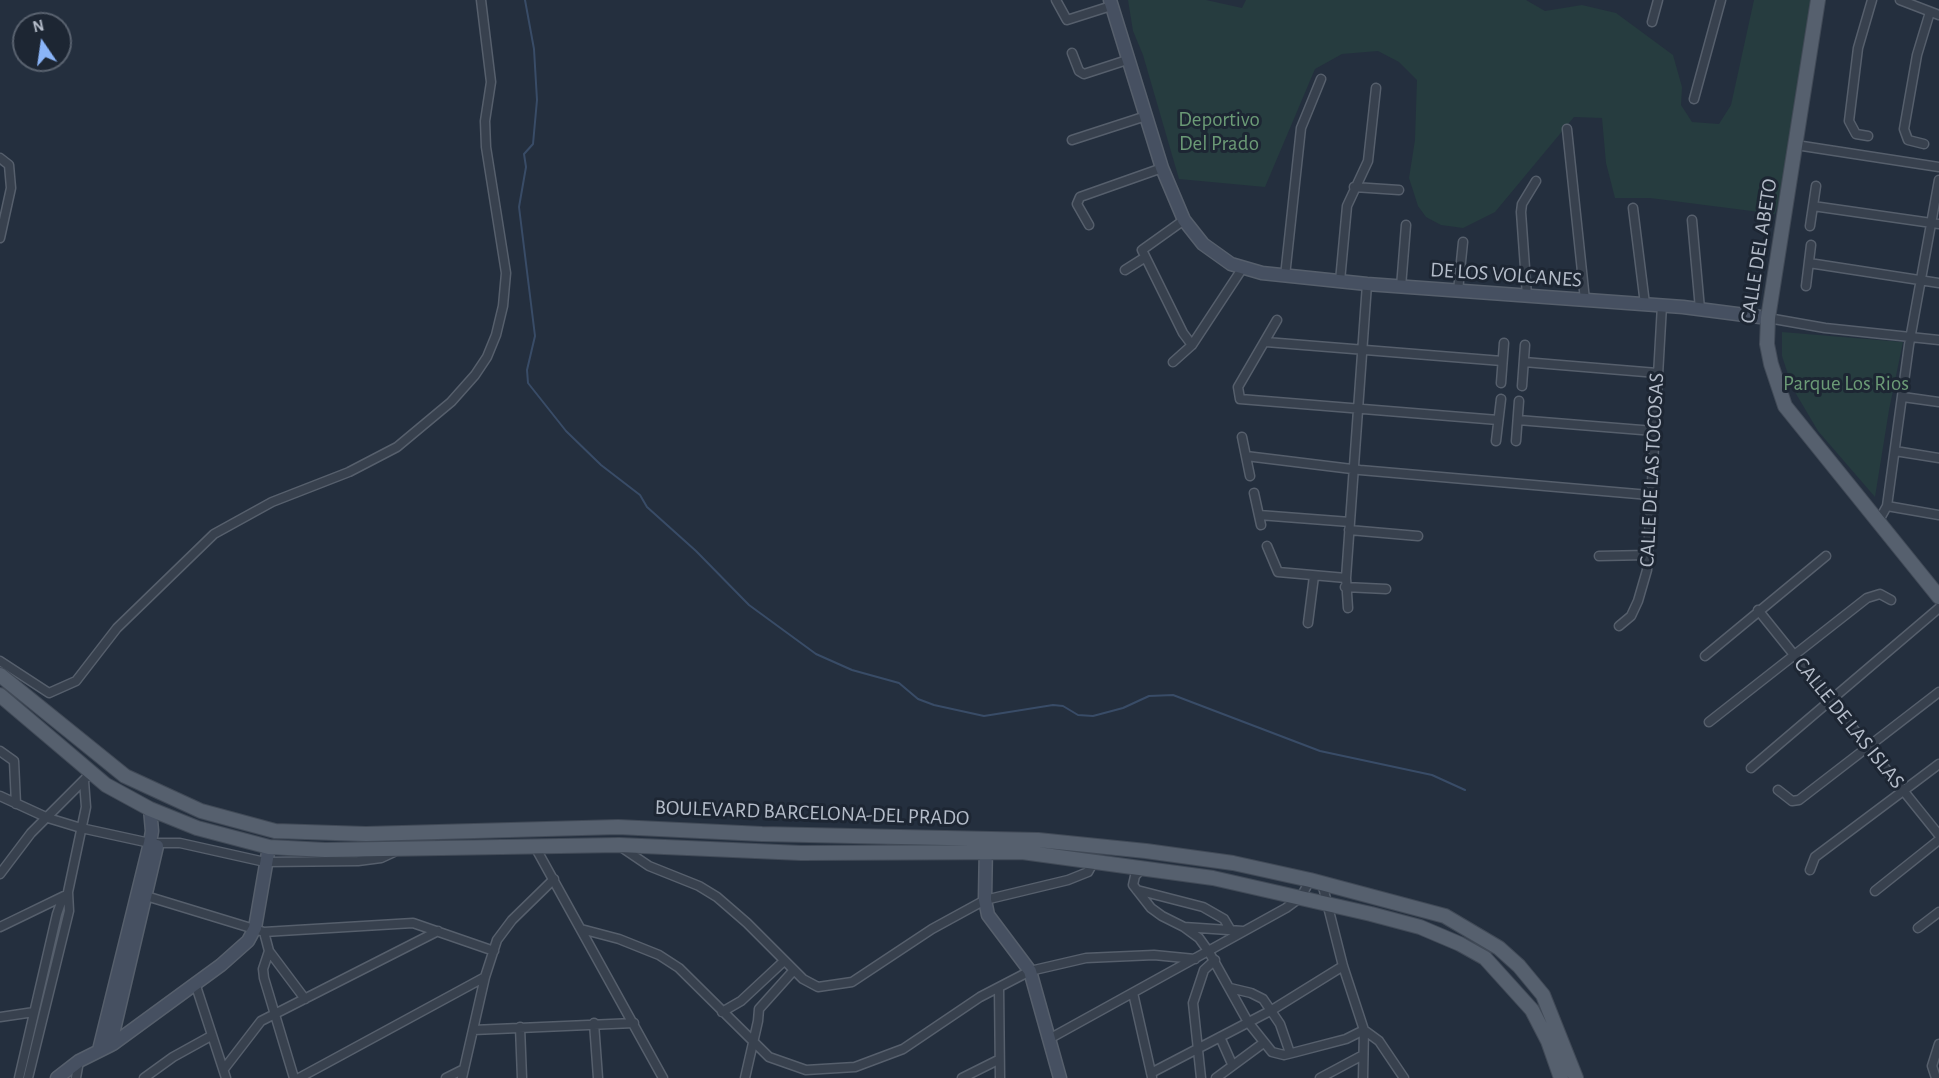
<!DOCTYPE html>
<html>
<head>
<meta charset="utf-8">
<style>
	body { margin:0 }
	#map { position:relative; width:1939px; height:1078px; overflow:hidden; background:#242f3e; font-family:"Alegreya Sans",sans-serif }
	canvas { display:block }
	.north { position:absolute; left:12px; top:12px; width:60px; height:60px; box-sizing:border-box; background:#1d2633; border:2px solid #59626f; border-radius:50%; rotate:347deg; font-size:16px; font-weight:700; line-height:24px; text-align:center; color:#b4bcc9 }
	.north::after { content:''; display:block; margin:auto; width:21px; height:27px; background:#8ab4f8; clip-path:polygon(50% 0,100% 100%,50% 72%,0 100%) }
</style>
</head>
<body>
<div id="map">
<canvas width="1939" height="1078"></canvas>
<div class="north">N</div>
</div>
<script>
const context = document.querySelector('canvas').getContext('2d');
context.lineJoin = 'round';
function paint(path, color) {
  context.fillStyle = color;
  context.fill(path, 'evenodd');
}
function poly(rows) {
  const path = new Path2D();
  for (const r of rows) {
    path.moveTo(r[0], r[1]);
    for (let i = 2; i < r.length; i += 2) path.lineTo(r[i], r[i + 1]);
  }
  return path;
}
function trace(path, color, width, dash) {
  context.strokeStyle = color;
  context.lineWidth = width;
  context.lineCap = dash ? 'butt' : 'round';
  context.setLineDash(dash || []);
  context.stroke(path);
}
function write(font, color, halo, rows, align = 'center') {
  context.font = font + ' "Alegreya Sans",sans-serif';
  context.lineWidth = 6;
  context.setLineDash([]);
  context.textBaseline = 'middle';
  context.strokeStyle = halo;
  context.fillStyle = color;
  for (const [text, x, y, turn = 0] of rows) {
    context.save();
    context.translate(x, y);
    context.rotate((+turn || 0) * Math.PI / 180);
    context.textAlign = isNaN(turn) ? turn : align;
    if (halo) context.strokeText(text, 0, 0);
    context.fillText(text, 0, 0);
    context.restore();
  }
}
paint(poly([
	[1128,0,1206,0,1242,8,1246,0,1526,0,1545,11,1582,5,1616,13,1673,55,1682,87,1681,105,1692,122,1719,124,1731,105,1754,0,1816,0,1786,183,1775,214,1650,198,1615,198,1606,163,1602,118,1574,117,1495,212,1463,228,1441,225,1426,217,1418,206,1409,178,1415,140,1417,80,1399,62,1378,51,1342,54,1315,69,1265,187,1179,179,1143,55,1133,31],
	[1782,332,1903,342,1889,410,1875,497,1818,431,1792,387,1782,356]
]), '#263c3f');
trace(poly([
	[525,0,534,49,537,100,533,144,524,154,526,167,519,207,535,336,527,370,528,383,566,431,601,465,640,495,647,507,696,551,749,605,816,654,852,670,899,683,918,699,934,705,984,716,1053,705,1063,706,1078,715,1093,716,1123,708,1149,696,1173,695,1320,751,1432,775,1465,790]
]), '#394c67', 2);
const street = poly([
	[1056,0,1067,20,1111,6],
	[1900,0,1939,15],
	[1652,22,1658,0],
	[1072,53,1079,71,1084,74,1127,60],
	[1694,99,1721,0],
	[1567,129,1585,300],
	[1868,136,1856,134,1849,121,1858,48,1872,0],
	[1072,140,1146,116],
	[1924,144,1908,140,1904,129,1917,55,1930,12],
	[1796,145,1939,167],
	[0,158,9,165,11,188,0,238],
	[1354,187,1399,190],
	[1813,206,1939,224],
	[1633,208,1645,304],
	[1184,220,1142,250,1183,333,1192,345],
	[1692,220,1700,309],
	[1089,225,1077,204,1080,197,1162,168],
	[1810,226,1816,186],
	[1809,263,1939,283],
	[1125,270,1144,258],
	[1285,276,1301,128,1321,79],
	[1340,281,1347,206,1368,161,1376,88],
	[1806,286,1811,245],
	[1401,287,1406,225],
	[1458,291,1463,242],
	[1527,296,1521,212,1522,204,1536,181],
	[1768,318,1825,328,1939,340],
	[1277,320,1238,387,1240,399,1498,420],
	[1266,342,1502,361],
	[1173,362,1192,345,1242,269],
	[1524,362,1657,373],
	[1501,383,1504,343],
	[1522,386,1525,345],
	[1903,397,1939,402],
	[1518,420,1654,431],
	[1242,437,1250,476],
	[1496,441,1501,399],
	[1516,441,1519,401],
	[1895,451,1939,458],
	[1246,456,1360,470,1649,495],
	[1254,493,1261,525],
	[1887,506,1939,515],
	[1259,515,1350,522],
	[1878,522,1887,506,1909,345,1939,180],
	[1349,530,1418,536],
	[1267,546,1278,572,1346,578],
	[1599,556,1647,555],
	[1345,587,1386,589],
	[1348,608,1346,578,1367,284],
	[1758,610,1939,835],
	[1308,623,1314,576],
	[1619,626,1631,616,1638,601,1647,570,1662,305],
	[1705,656,1826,556],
	[0,661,49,693,76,681,117,628,214,534,272,502,349,472,397,447,451,402,475,375,487,357,496,335,503,306,506,273,486,147,485,121,491,82,481,0],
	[1709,722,1867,598,1880,594,1891,600],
	[0,751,14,761,16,804],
	[1751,768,1939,608],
	[1778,790,1792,801,1799,800,1939,692],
	[0,796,48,818,81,828,150,843,180,843,265,862,358,861,381,858,394,852],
	[534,845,663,1078],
	[621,847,649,866,699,886,717,897,747,923,803,979,818,987,852,982,932,929,985,900,1068,880,1088,872,1094,861],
	[1143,867,1135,876,1133,885,1151,908,1162,916,1184,927,1243,931],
	[1810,870,1815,857,1939,764],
	[0,874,31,833,86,778],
	[1322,883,1343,966,1364,1030,1363,1078],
	[1137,890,1203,907,1224,919,1230,929],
	[1875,891,1939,840],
	[146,896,264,932,413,923,494,951],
	[0,927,64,896],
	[1184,927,1199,938,1209,952,1248,1022,1272,1052,1284,1055,1296,1052,1346,1039,1364,1030,1379,1041,1404,1078],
	[1918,928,1939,912],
	[581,929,619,939,659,955,679,968,769,1057,806,1070,855,1067,903,1049,980,997,1030,971,1086,958,1154,955,1195,959],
	[264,932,269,951,305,999],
	[269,951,263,969,264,978,294,1078],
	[195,983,226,1078],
	[999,988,1000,1078],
	[1230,988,1251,993,1263,999,1280,1024,1290,1053],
	[1133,993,1152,1077],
	[722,1012,741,1001,784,961],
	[0,1017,34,1012],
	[594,1023,598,1078],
	[520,1027,522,1078],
	[473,1030,634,1023],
	[1220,1037,1232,1064],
	[1049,1039,1286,908,1301,897,1310,880],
	[224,1069,261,1021,438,931],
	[1151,1073,1272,1010,1343,966],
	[19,1078,57,914,63,897],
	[28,1078,69,911,68,892,86,807,84,781],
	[76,1078,79,1061],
	[144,1078,173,1057,211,1036],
	[299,1078,485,977],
	[446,1078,464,1069],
	[462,1078,485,977,497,940,512,920,554,879],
	[745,1078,758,1021,759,1009,794,970],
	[962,1078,998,1060],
	[1201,1078,1193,1003,1204,970,1215,960],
	[1216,1078,1262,1044],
	[1320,1078,1363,1055],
	[1936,1078,1932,1066,1939,1044]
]);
const secondary = poly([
	[1110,0,1162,168,1184,220,1203,244,1231,264,1262,273,1367,284,1683,307,1768,318],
	[986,843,985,900,988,915,1030,971,1060,1078],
	[113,1044,113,1034,157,846],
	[99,1050,150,843,152,831,150,809],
	[57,1078,79,1061,113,1044,221,965,248,941,255,928,269,847]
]);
const primary = poly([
	[1818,0,1768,318,1767,344,1771,364,1785,406,1939,597],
	[0,675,125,776,201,811,275,831,366,834,618,827,762,834,1038,840,1146,851,1233,863,1310,880,1445,916,1499,948,1519,966,1543,995,1576,1078],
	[0,695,106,785,150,809,197,828,269,847,325,850,619,845,801,853,1022,852,1213,878,1371,914,1420,927,1460,944,1485,958,1532,1010,1548,1041,1561,1078]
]);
trace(street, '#565f6c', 11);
trace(secondary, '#565f6c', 15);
trace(primary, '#414a57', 16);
trace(street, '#38414e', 8);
trace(secondary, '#465061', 12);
trace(primary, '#56606e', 14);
write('21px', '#6b9a76', '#1d2633', [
	["Deportivo",1219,120],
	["Del Prado",1219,144],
	["Parque Los Rios",1846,384]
]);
write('21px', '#b4bcc9', '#1d2633', [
	["CALLE DEL ABETO",1759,251,-81],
	["DE LOS VOLCANES",1506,275,4],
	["CALLE DE LAS TOCOSAS",1652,470,-87],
	["CALLE DE LAS ISLAS",1849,723,51],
	["BOULEVARD BARCELONA-DEL PRADO",812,813,2]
]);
</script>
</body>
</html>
